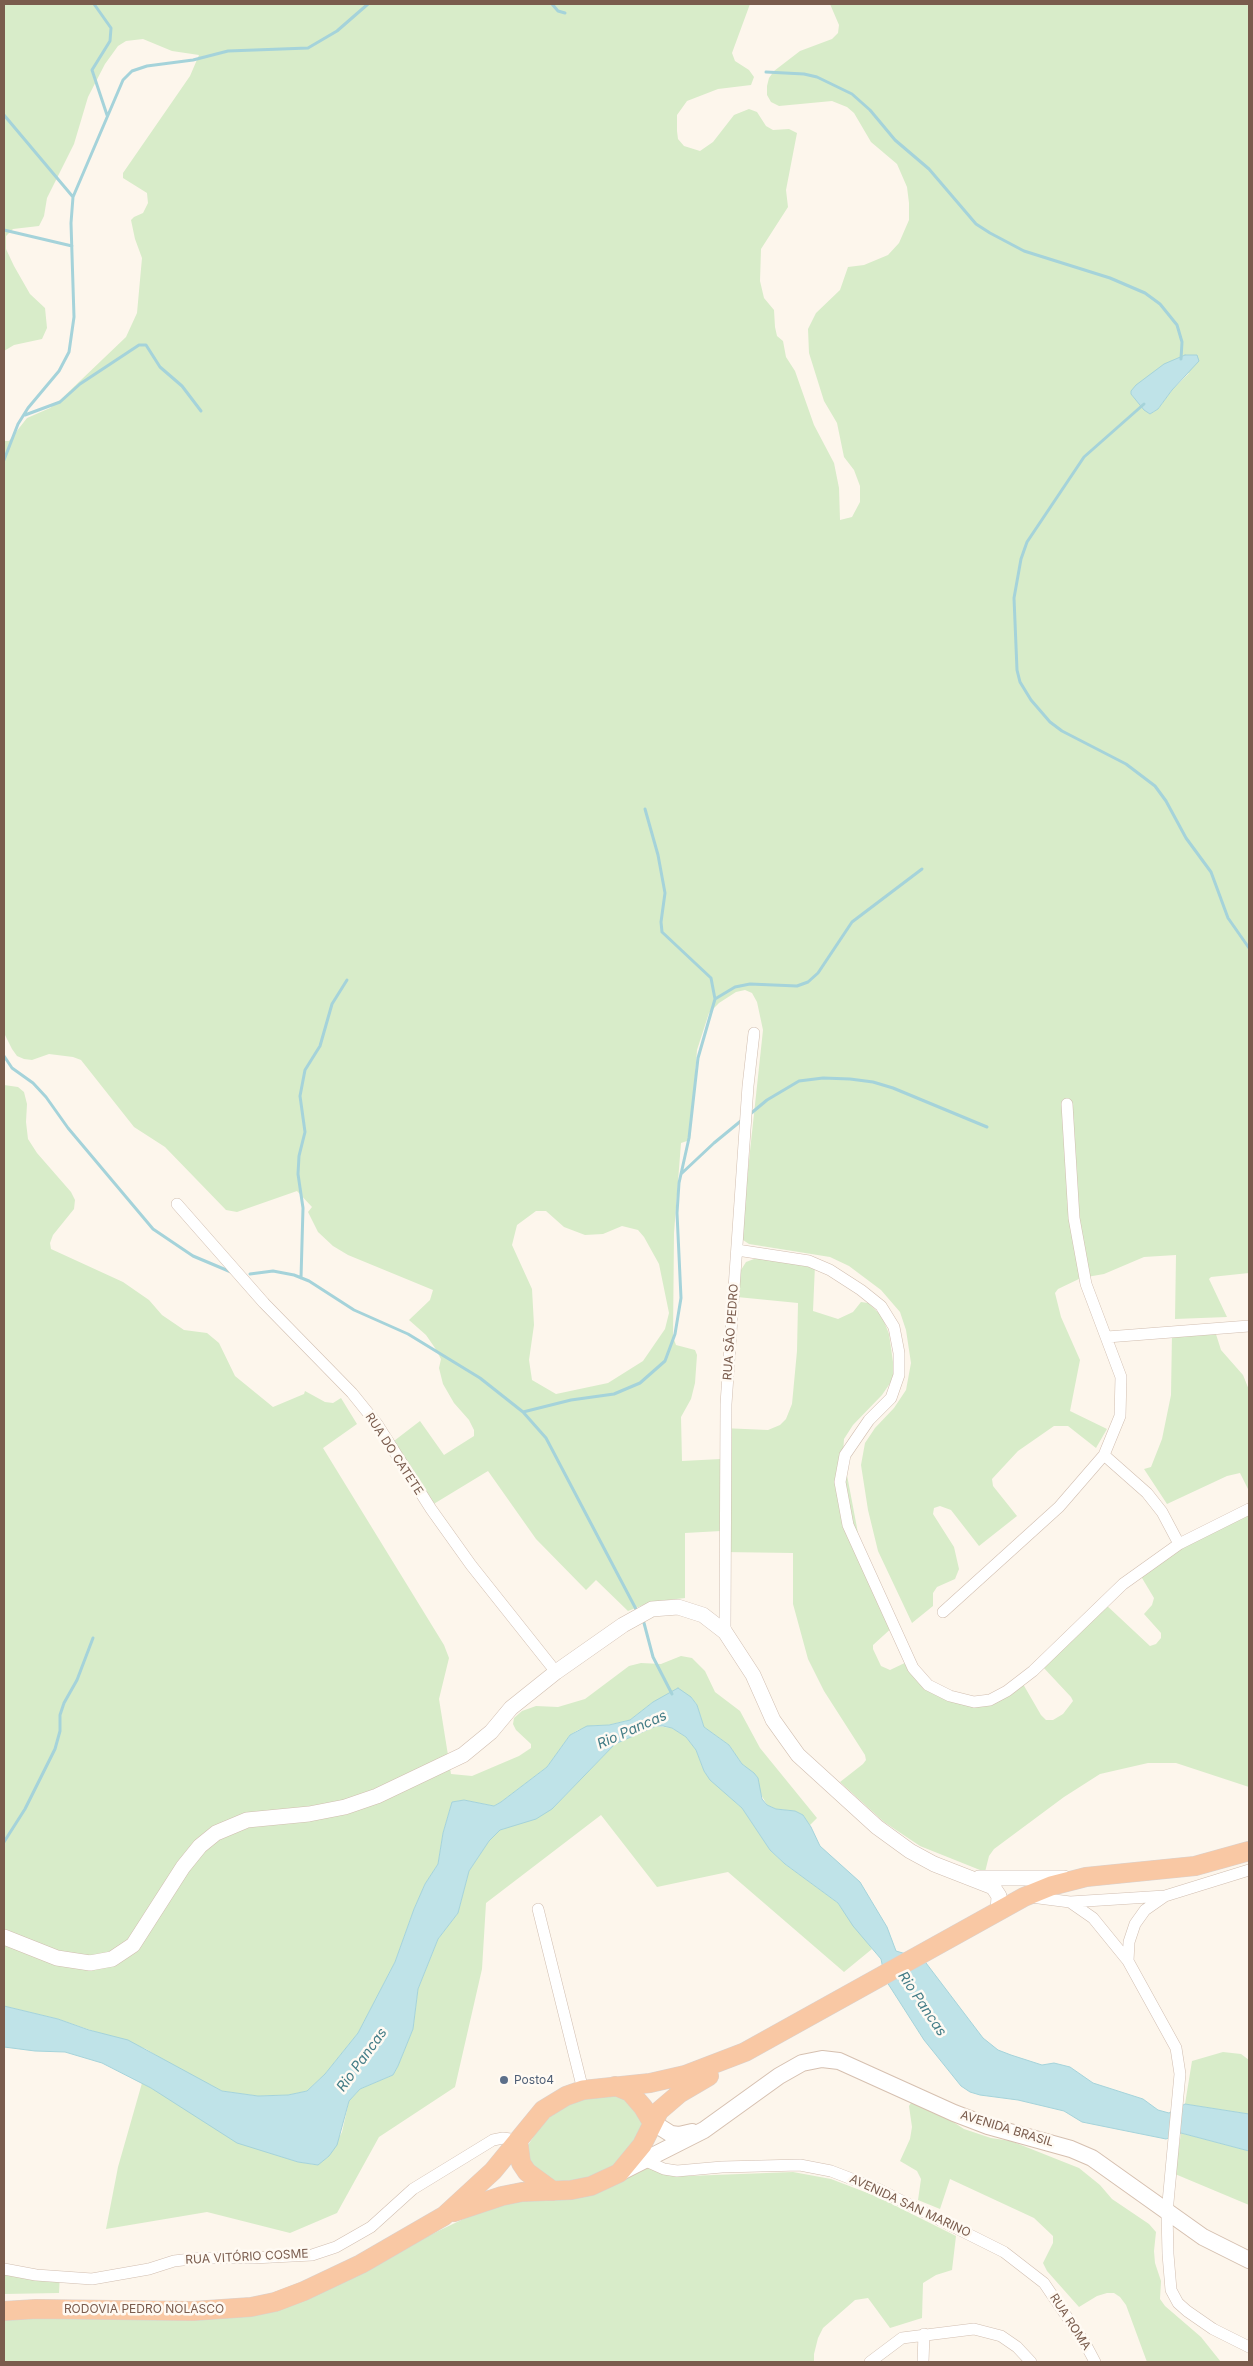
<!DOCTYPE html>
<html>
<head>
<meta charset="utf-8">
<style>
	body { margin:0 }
	#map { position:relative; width:1253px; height:2366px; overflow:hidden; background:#fdf6ec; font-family:Inter,sans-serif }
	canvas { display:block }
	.frame { position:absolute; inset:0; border:5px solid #7a5c4d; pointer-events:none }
</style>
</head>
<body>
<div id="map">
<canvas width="1253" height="2366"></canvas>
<div class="frame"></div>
</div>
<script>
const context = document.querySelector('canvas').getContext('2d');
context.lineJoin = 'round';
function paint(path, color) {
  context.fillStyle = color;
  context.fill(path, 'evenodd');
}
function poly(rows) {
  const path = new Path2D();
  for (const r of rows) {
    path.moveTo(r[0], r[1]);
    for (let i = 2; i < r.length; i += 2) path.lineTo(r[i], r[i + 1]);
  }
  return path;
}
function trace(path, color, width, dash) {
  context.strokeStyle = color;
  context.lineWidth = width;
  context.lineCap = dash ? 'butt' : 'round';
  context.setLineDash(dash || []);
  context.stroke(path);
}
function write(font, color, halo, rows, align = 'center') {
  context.font = font + ' Inter,sans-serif';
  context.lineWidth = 5;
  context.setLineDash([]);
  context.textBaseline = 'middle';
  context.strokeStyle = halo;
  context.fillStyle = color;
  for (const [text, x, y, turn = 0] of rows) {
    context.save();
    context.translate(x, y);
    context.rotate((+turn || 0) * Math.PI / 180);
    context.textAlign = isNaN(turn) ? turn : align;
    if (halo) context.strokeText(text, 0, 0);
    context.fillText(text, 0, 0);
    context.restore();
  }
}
paint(poly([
	[4,4,750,4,732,53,735,61,749,70,754,77,751,85,718,89,687,101,677,115,677,131,678,139,684,146,700,151,713,142,734,115,749,109,757,112,766,126,773,130,789,129,797,133,786,190,788,207,761,249,760,281,764,298,774,310,775,327,777,336,783,341,786,357,795,371,814,425,834,463,839,488,840,520,852,517,860,502,860,486,854,470,844,457,837,423,824,401,809,353,808,329,816,313,840,290,848,267,864,265,888,255,899,243,909,220,909,203,907,187,897,164,871,142,854,113,847,107,832,101,779,106,771,102,767,95,767,86,769,78,774,71,800,51,832,39,838,33,839,25,830,4,1249,4,1249,1273,1211,1277,1209,1279,1227,1317,1175,1319,1176,1255,1144,1257,1104,1274,1081,1278,1058,1289,1055,1293,1061,1317,1080,1360,1070,1411,1107,1429,1096,1448,1068,1426,1054,1426,1018,1451,992,1479,993,1486,1017,1516,979,1546,951,1510,940,1506,934,1508,933,1514,954,1547,959,1569,955,1579,937,1587,933,1593,933,1606,912,1623,878,1551,868,1510,861,1465,865,1443,875,1428,894,1408,906,1390,911,1363,906,1330,900,1312,881,1290,849,1266,830,1257,749,1244,743,1240,741,1235,763,1030,757,1002,752,993,745,990,736,992,719,1003,709,1013,697,1050,690,1140,681,1143,674,1233,673,1337,676,1345,695,1350,697,1355,695,1383,691,1399,681,1417,682,1461,721,1459,722,1428,768,1430,780,1425,786,1419,792,1404,797,1351,798,1303,737,1297,741,1270,746,1262,754,1259,785,1259,815,1265,813,1311,838,1319,853,1312,861,1302,868,1303,882,1316,889,1334,895,1376,882,1395,853,1425,844,1439,843,1454,861,1549,895,1625,873,1645,873,1649,881,1666,890,1670,911,1660,933,1685,974,1699,1002,1694,1023,1684,1041,1715,1046,1720,1053,1720,1063,1714,1073,1701,1071,1697,1042,1666,1104,1603,1150,1646,1156,1644,1161,1638,1161,1633,1144,1614,1152,1605,1154,1598,1139,1573,1175,1548,1249,1512,1249,1787,1176,1763,1148,1763,1100,1774,1064,1797,994,1849,989,1856,985,1872,920,1846,884,1822,840,1782,863,1764,866,1760,865,1755,824,1691,808,1659,793,1604,793,1553,723,1552,721,1531,685,1533,685,1598,651,1602,628,1611,596,1580,586,1590,536,1539,488,1471,432,1505,390,1444,420,1421,444,1455,474,1436,474,1430,469,1420,454,1403,443,1384,439,1368,441,1359,435,1348,426,1335,409,1320,430,1300,433,1290,348,1255,333,1246,318,1232,308,1212,312,1207,297,1191,237,1212,226,1210,165,1147,134,1127,81,1060,73,1057,49,1054,32,1060,24,1059,17,1056,12,1049,4,1033,4,441,9,441,27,418,50,408,58,402,126,337,137,313,142,258,135,239,131,220,134,217,143,213,148,203,147,193,123,178,123,173,190,76,199,55,172,51,143,39,126,41,118,46,105,64,88,97,74,144,47,198,44,216,39,226,13,229,6,236,6,249,14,266,30,294,45,308,47,328,42,339,14,345,4,351],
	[1189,373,1172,390,1158,409,1150,414,1131,394],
	[536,1211,546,1211,564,1227,585,1235,603,1234,622,1226,638,1230,644,1237,659,1264,669,1313,665,1329,643,1361,608,1383,556,1394,532,1380,529,1360,534,1325,532,1289,512,1245,517,1225],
	[4,1085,18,1087,24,1092,27,1104,26,1122,28,1139,37,1153,71,1192,75,1200,74,1209,53,1235,50,1243,51,1249,123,1282,149,1300,162,1315,184,1330,207,1333,219,1343,235,1376,273,1407,304,1394,305,1391,325,1402,333,1403,341,1398,357,1424,323,1448,444,1645,449,1658,439,1699,451,1774,472,1776,519,1756,531,1748,531,1744,516,1730,513,1724,514,1718,522,1711,536,1706,558,1707,585,1699,629,1666,641,1663,661,1664,681,1656,692,1658,705,1671,715,1692,740,1711,760,1748,817,1818,810,1825,803,1815,795,1811,776,1809,767,1805,759,1791,758,1778,742,1764,729,1745,704,1727,697,1705,691,1697,653,1702,630,1720,608,1725,596,1725,578,1730,570,1735,547,1767,501,1802,494,1806,464,1800,452,1802,443,1833,438,1864,425,1884,414,1909,395,1962,358,2033,325,2074,307,2091,288,2095,258,2096,222,2091,178,2069,146,2049,58,2019,4,2006],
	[1215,1331,1221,1350,1243,1375,1249,1390,1249,1491,1240,1473,1227,1476,1167,1504,1144,1469,1151,1467,1162,1439,1171,1395,1172,1333],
	[656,1726,672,1728,686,1737,696,1750,704,1771,710,1779,742,1808,770,1850,785,1864,838,1903,872,1949,844,1972,728,1872,657,1887,601,1815,486,1903,482,1969,455,2087,379,2137,337,2213,290,2233,207,2212,106,2229,118,2167,142,2083,271,2153,298,2162,317,2165,329,2156,342,2132,349,2101,360,2089,393,2075,398,2066,413,2029,418,1989,438,1939,458,1913,469,1871,489,1841,500,1830,552,1809,615,1744],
	[1223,2052,1241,2054,1249,2060,1249,2114,1185,2104,1192,2061],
	[596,2093,626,2099,643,2110,644,2130,629,2154,607,2172,575,2184,548,2186,529,2170,528,2145,544,2121,570,2103],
	[917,2102,927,2105,964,2129,991,2138,1011,2141,1079,2168,1100,2185,1112,2199,1149,2224,1156,2232,1154,2251,1155,2263,1161,2281,1160,2299,1165,2306,1201,2337,1221,2362,1147,2362,1126,2305,1120,2297,1114,2293,1107,2293,1097,2296,1079,2307,1047,2271,1043,2263,1053,2243,1053,2236,1034,2218,950,2179,940,2209,918,2200,921,2179,917,2171,900,2161,910,2139,912,2127,909,2106,911,2103],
	[1181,2133,1249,2151,1249,2205,1175,2174],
	[640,2164,660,2172,688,2176,793,2172,831,2179,878,2197,956,2236,952,2270,936,2275,923,2283,922,2318,890,2328,868,2298,855,2300,823,2328,818,2338,814,2354,814,2362,4,2362,4,2316,205,2315,348,2279,432,2234,501,2201],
	[4,2272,60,2273,59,2293,4,2294]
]), '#d8ecc9');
const water = poly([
	[1185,355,1197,355,1199,361,1172,390,1158,409,1150,414,1144,410,1131,394,1131,391,1136,385,1164,364,1185,355],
	[678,1688,691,1697,697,1705,704,1727,729,1745,742,1764,754,1773,758,1778,762,1799,767,1805,776,1809,795,1811,803,1815,811,1827,820,1846,860,1882,887,1927,896,1951,923,1959,983,2038,998,2050,1011,2055,1042,2065,1054,2063,1070,2067,1093,2083,1143,2099,1158,2110,1169,2113,1185,2104,1249,2114,1249,2151,1181,2133,1166,2139,1082,2122,1064,2111,1018,2100,980,2095,970,2092,961,2086,924,2040,885,1979,881,1959,853,1926,838,1903,785,1864,770,1850,742,1808,710,1780,704,1771,696,1750,686,1737,672,1728,663,1726,656,1726,615,1744,552,1809,536,1819,500,1830,489,1841,469,1871,458,1913,438,1939,418,1989,413,2029,398,2066,393,2075,360,2089,349,2101,337,2145,329,2156,318,2165,298,2162,237,2143,151,2088,102,2063,65,2052,35,2051,4,2047,4,2006,58,2019,89,2030,128,2040,222,2091,258,2096,288,2095,307,2091,325,2074,358,2033,395,1962,414,1909,425,1884,438,1864,443,1833,452,1802,464,1800,494,1806,501,1802,547,1767,570,1735,587,1726,609,1725,630,1720,653,1702,678,1688]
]);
paint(water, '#bfe3e8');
trace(water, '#a5d3da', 1);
trace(poly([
	[94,4,111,28,110,41,92,70,107,115],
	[552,4,558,11,565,13],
	[766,72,804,74,817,77,852,94,870,110,895,140,929,169,976,224,990,233,1024,251,1110,278,1145,293,1160,304,1177,325,1182,342,1181,359],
	[4,115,73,197],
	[4,230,72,246],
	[1144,404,1084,457,1027,542,1021,559,1014,598,1017,670,1020,682,1031,700,1050,722,1062,731,1126,764,1155,786,1166,801,1186,838,1211,872,1228,918,1249,948],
	[25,415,60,402,80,384,139,345,146,345,160,367,182,386,201,411],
	[4,460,18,424,28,408,59,371,69,352,74,317,71,223,73,197,123,80,132,71,147,66,193,60,228,51,308,48,337,31,368,4],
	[715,999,735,987,750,984,797,986,808,982,818,973,852,922,922,869],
	[4,1056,12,1068,33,1083,46,1097,68,1128,153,1229,193,1256,231,1272],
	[749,1115,767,1100,799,1081,823,1078,850,1079,873,1082,893,1088,987,1127],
	[681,1174,714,1143,742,1120],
	[250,1274,273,1271,294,1275,309,1281,354,1310,408,1334,480,1378,523,1412,546,1438,637,1611],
	[301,1278,303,1208,298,1174,299,1156,305,1132,300,1096,305,1070,320,1046,332,1004,347,980],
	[523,1412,571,1400,614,1394,640,1383,665,1361,675,1334,681,1298,677,1213,679,1183,689,1138,698,1058,715,999,711,978,662,932,661,922,665,893,658,855,645,809],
	[644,1623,653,1657,672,1694],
	[4,1842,25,1809,55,1749,60,1731,60,1715,64,1703,77,1680,93,1638]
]), '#a5d3da', 3);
const minor = poly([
	[177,1204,264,1303,352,1393,377,1424,431,1509,471,1565,556,1672],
	[737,1250,809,1261,830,1270,861,1290,881,1306,894,1327,899,1353,899,1375,891,1398,869,1420,845,1455,840,1482,848,1525,913,1668,928,1685,950,1696,974,1702,990,1700,1007,1691,1033,1671,1123,1584,1179,1544,1249,1509],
	[1107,1337,1249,1326],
	[1104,1455,1147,1493,1162,1512,1179,1544],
	[943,1612,1059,1507,1104,1455,1120,1416,1121,1377,1086,1284,1074,1218,1067,1104],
	[725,1632,726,1404,748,1086,754,1033],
	[1165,1896,1145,1910,1135,1924,1129,1942,1128,1961,1176,2048,1180,2074,1167,2213,1168,2254,1171,2290,1178,2303,1187,2311,1213,2329,1249,2347],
	[1031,1897,1070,1902,1093,1918,1128,1961],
	[1070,1902,1165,1896,1249,1870],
	[538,1909,583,2090],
	[646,2161,664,2169,677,2171,722,2167,800,2165,831,2171,878,2189,1004,2252,1044,2283,1086,2345,1095,2362],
	[4,2269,36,2275,92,2279,149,2269,174,2261,200,2258,253,2258,312,2255,336,2247,371,2227,413,2189,493,2140,503,2138,518,2140],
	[870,2362,902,2338,974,2329,1001,2336,1017,2347,1031,2362],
	[923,2362,924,2334]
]);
const tertiary = poly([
	[979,1878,1064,1878],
	[4,1937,57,1958,90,1963,112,1959,133,1945,183,1867,200,1846,216,1833,247,1820,309,1814,345,1807,377,1796,463,1755,491,1732,511,1708,556,1672,623,1625,652,1609,678,1607,703,1615,725,1632,753,1675,773,1720,798,1755,877,1827,910,1851,934,1864,993,1887,999,1896,998,1912]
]);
const secondary = poly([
	[652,2122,671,2134,679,2135,692,2132],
	[619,2173,704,2130,779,2076,802,2063,822,2059,839,2061,954,2113,988,2126,1071,2149,1092,2158,1203,2237,1249,2260]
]);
const trunk = poly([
	[615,2086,630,2092,643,2107,652,2122],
	[518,2140,521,2163,527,2172,553,2191],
	[454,2212,502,2196,522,2192,571,2190,591,2186,619,2173,642,2145,659,2111,680,2093,709,2076],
	[4,2311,36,2309,193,2311,251,2307,275,2302,304,2291,361,2264,444,2216,493,2171,543,2110,566,2096,583,2090,650,2083,685,2075,745,2052,1024,1897,1051,1886,1086,1877,1195,1866,1249,1851]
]);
trace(minor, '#d1beb0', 12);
trace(tertiary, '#d1beb0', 16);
trace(secondary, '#d6c0b0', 18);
trace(trunk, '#dad1cd', 20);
trace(minor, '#fff', 11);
trace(tertiary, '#fff', 15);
trace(secondary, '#fff', 16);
trace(trunk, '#f9c8a4', 19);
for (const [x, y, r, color] of [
	[504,2080,5,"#5c6f8a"]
]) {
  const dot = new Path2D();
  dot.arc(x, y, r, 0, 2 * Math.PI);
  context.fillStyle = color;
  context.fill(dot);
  trace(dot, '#fffaf3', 2);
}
write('12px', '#7a5c4d', '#fffaf3', [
	["RUA SÃO PEDRO",731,1332,-86],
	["RUA DO CATETE",394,1454,57],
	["AVENIDA BRASIL",1007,2129,17],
	["AVENIDA SAN MARINO",910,2206,25],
	["RUA VITÓRIO COSME",247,2257,-3],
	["RODOVIA PEDRO NOLASCO",144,2309],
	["RUA ROMA",1070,2322,57]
]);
write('12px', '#4e5e75', '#fffaf3', [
	["Posto4",514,2080]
], 'left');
write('italic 14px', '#437c86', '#fffaf3', [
	["Rio Pancas",632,1730,-24],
	["Rio Pancas",922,2004,56],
	["Rio Pancas",362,2060,-54]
]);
</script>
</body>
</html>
